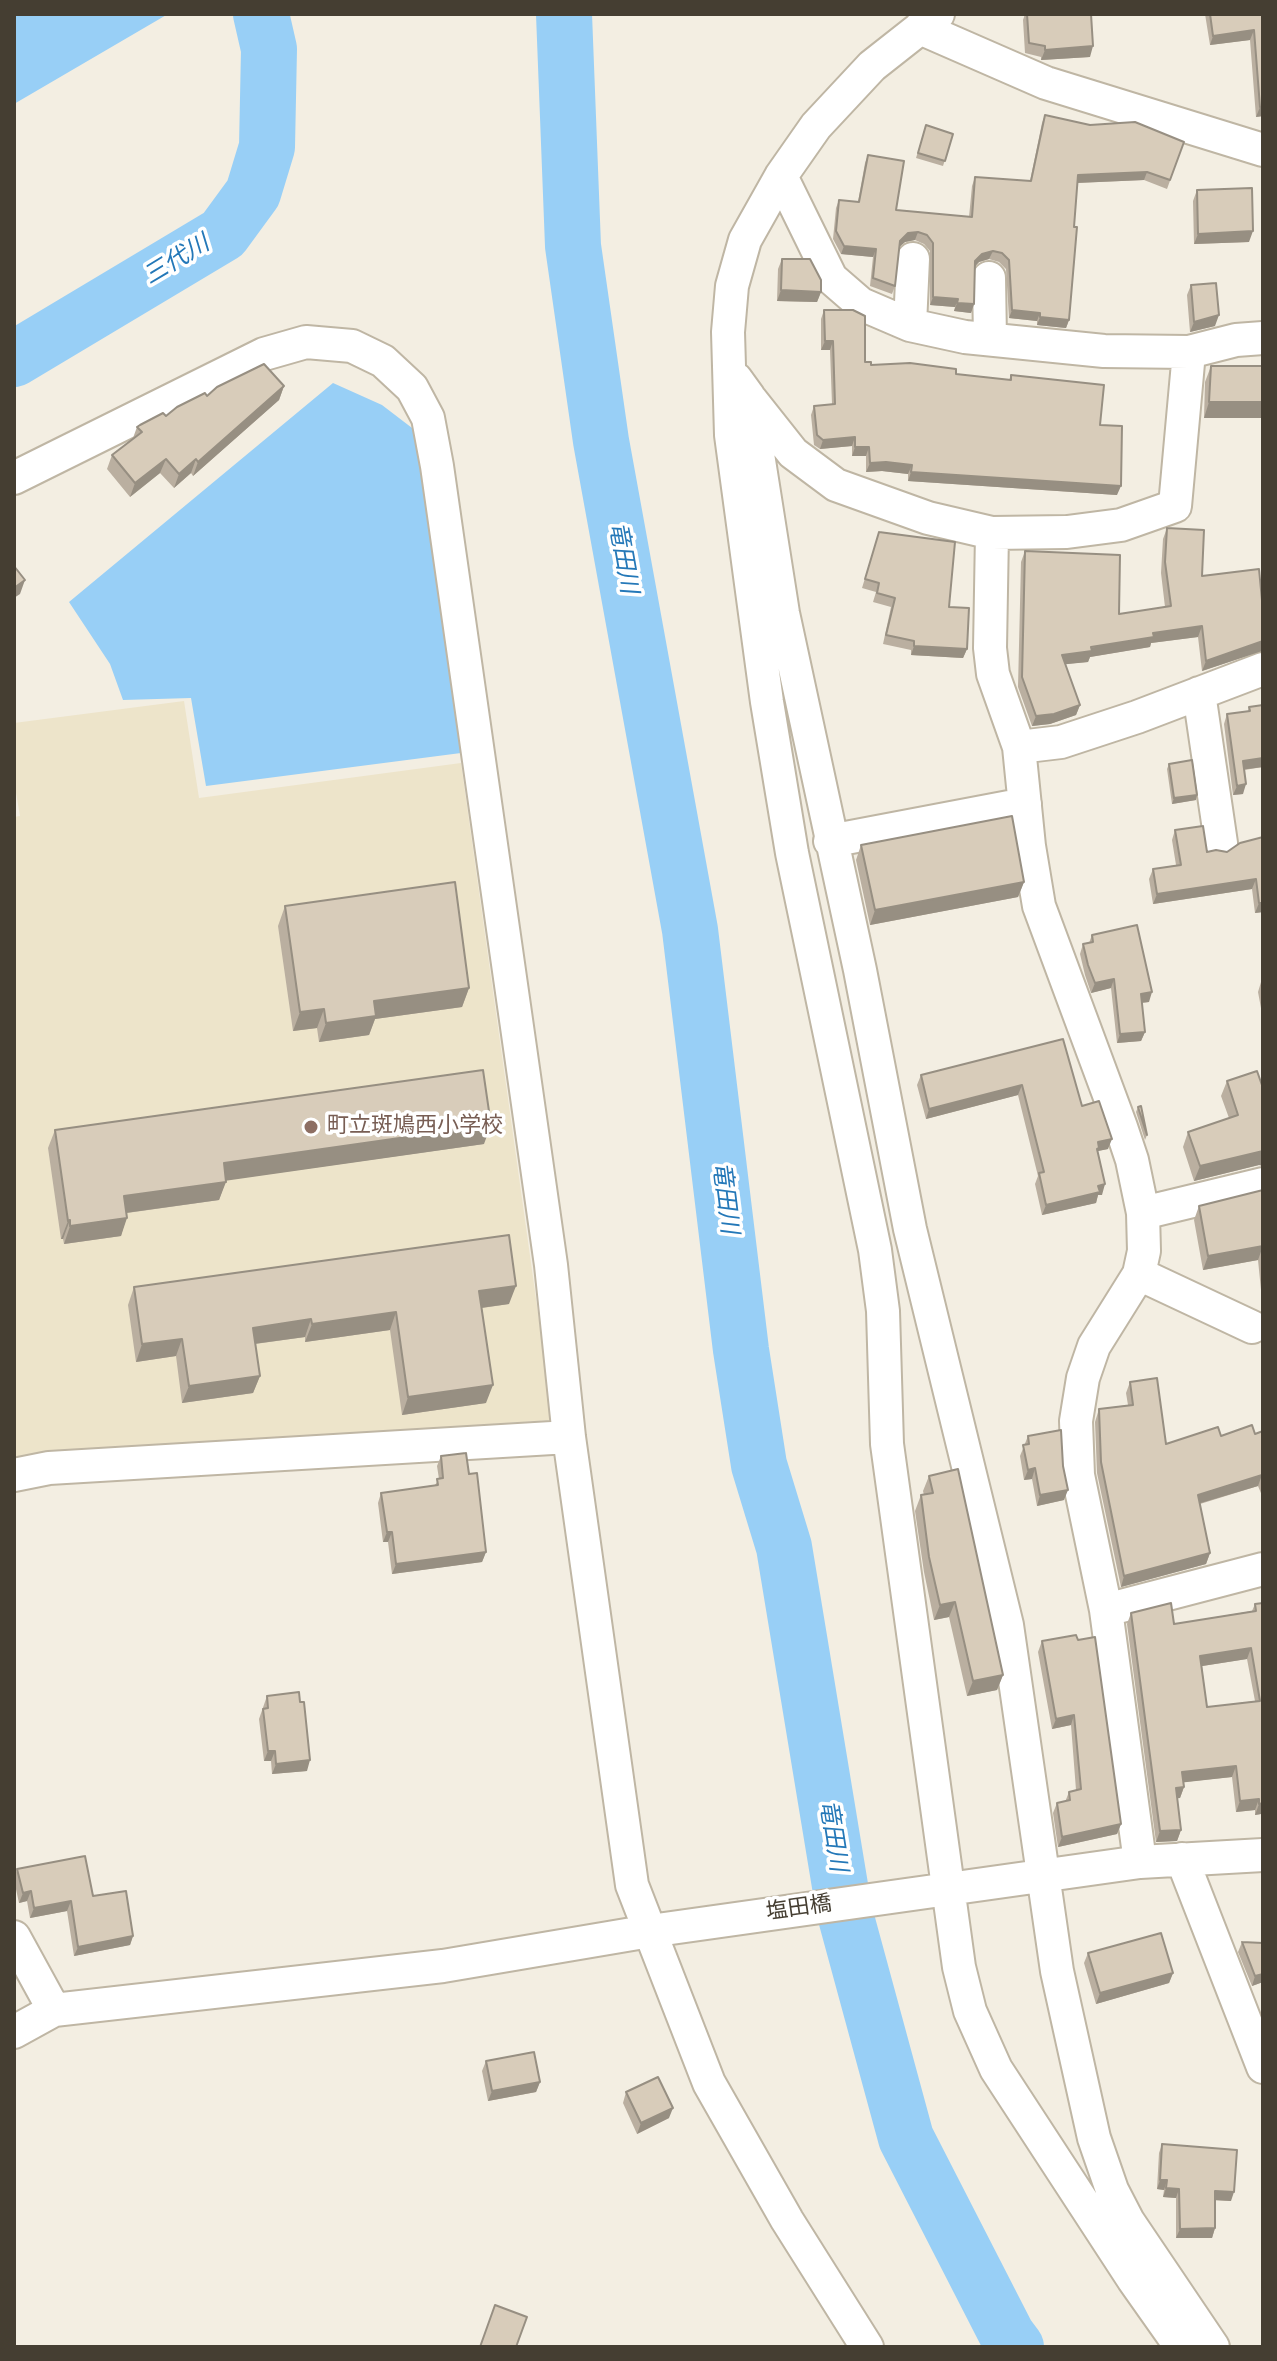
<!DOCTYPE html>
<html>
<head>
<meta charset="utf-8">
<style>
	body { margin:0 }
	#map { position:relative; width:1277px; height:2361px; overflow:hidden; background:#f3eee2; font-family:"Titillium Web",sans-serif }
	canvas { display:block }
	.frame { position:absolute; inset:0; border:16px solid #453e32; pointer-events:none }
</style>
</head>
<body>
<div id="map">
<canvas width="1277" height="2361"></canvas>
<div class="frame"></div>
</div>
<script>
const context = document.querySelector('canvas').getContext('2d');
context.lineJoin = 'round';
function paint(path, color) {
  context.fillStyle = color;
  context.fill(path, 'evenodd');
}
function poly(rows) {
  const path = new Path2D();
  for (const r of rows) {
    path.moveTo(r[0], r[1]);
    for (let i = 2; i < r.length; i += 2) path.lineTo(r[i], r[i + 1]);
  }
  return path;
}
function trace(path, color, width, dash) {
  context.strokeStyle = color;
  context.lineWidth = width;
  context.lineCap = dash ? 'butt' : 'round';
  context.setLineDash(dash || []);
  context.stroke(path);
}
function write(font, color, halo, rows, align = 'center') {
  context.font = font + ' "Titillium Web","Noto Sans JP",sans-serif';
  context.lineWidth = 7;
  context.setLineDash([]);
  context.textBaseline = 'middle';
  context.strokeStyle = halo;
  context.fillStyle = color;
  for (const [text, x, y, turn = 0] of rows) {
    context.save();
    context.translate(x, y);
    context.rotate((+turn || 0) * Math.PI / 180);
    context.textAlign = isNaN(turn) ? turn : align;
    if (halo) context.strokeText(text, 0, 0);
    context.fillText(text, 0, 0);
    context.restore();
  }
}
paint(poly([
	[184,701,199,798,461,763,553,1420,49,1454,14,1461,14,817,20,816,14,781,14,723]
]), '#ede4ca');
paint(poly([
	[14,14,168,14,14,104],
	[333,383,382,405,416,431,461,753,206,786,191,698,123,700,110,664,69,602]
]), '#98cff6');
trace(poly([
	[564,14,573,246,601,441,690,930,741,1350,759,1465,784,1547,844,1910,906,2138,1007,2335,1016,2347],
	[14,359,223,234,253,193,267,147,269,49,261,14]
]), '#98cff6', 56);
const minor = poly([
	[938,14,872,66,816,126,781,176,745,240,732,286,728,332,731,435,767,702,792,853,875,1250,883,1311,887,1444,959,1967,970,2011,996,2069,1133,2279,1181,2347],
	[920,28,1046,83,1263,150],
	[781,176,831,278,861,304,910,325,965,337,1104,351,1189,352,1236,340,1263,338],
	[989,278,990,339],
	[910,325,913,259],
	[736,379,749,397,783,613,860,970,910,1229,1007,1625,1057,1971,1094,2138,1112,2190,1128,2221,1213,2347],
	[751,400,793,453,836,485,928,518,992,533,1067,532,1121,525,1175,506,1189,352],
	[14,478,264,354,306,342,352,346,383,361,412,388,428,418,437,466,551,1265,569,1437,632,1885,709,2083,787,2220,867,2347],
	[992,533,990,648,993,674,1019,747,1029,846,1039,906,1121,1127,1132,1160,1143,1213,1144,1251,1139,1274,1094,1346,1083,1378,1076,1421,1078,1475,1106,1610,1140,1862],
	[1199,693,1221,843],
	[1019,747,1061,742,1137,717,1263,669],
	[830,841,1025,804],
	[1143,1213,1263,1184],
	[1139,1274,1252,1327],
	[14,1475,49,1468,569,1437],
	[1106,1610,1263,1569],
	[1182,1859,1263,2067],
	[14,1937,54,2010],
	[14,2032,54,2010,443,1966,650,1931,1140,1862,1263,1855]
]);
trace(minor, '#bfb6a4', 36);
trace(minor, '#fff', 32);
paint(poly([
	[1025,14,1091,14,1090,57,1041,60,1041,57,1025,53,1023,20],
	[1205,14,1263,14,1263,116,1256,117,1250,40,1210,45],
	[1045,115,1090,125,1184,142,1167,189,1144,180,1077,183,1074,227,1069,320,1066,328,1037,325,1037,321,1009,318,1006,269,999,262,989,259,979,262,975,266,974,304,971,313,954,311,955,307,930,305,930,251,924,244,915,240,905,242,899,247,895,286,892,294,870,286,873,257,841,254,833,239,836,208,839,200,858,202,865,163,868,155,896,210,969,217,972,186,975,177,1030,181,1042,123],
	[926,125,953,134,943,166,916,158],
	[1197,190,1249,242,1194,244,1193,201],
	[782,259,821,292,817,302,777,301,778,269],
	[1191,285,1215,326,1190,332,1187,295],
	[824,310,865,362,871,365,1009,380,1011,375,1100,425,1117,495,908,481,908,474,882,471,866,472,866,456,852,456,852,446,820,449,814,445,811,415,814,406,832,404,830,350,821,350,821,319],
	[1211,366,1263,372,1263,418,1204,418,1205,382],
	[284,386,279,400,193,476,191,473,174,488,160,473,130,497,107,469,112,455,133,438,137,427,166,416,207,396],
	[1167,528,1202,576,1263,611,1263,647,1262,651,1202,671,1198,637,1151,643,1150,647,1090,657,1088,662,1065,664,1080,705,1076,715,1050,724,1032,726,1018,687,1021,562,1025,551,1119,614,1165,607,1161,573,1163,539],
	[879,532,949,607,967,649,963,658,911,655,911,650,883,644,891,607,873,602,876,592,862,588],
	[1263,705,1263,767,1244,770,1243,794,1233,795,1224,724,1227,714,1248,711,1249,707],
	[1169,764,1196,800,1172,804,1167,769],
	[1175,830,1207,852,1227,852,1263,837,1263,912,1255,913,1252,889,1153,904,1149,879,1153,869,1176,865,1172,840],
	[861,845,1024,882,1018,897,870,925,856,860],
	[285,906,469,988,462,1007,375,1019,369,1035,319,1042,317,1028,293,1031,278,926],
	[1092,935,1149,1002,1142,1003,1145,1032,1141,1041,1117,1043,1111,988,1091,993,1085,975,1080,954,1083,944,1089,943],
	[1261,982,1263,982,1263,1019,1258,992],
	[1063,1039,1082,1106,1108,1149,1098,1151,1098,1153,1102,1195,1098,1195,1096,1203,1042,1215,1035,1184,1038,1176,1018,1095,926,1119,917,1085,921,1075],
	[1227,1081,1259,1165,1194,1181,1183,1147,1188,1132,1229,1118,1221,1096],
	[1138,1107,1147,1135,1145,1140,1136,1112],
	[55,1130,484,1144,226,1180,219,1200,127,1213,121,1236,64,1244,63,1239,61,1239,48,1148],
	[1263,1190,1263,1290,1261,1290,1258,1260,1203,1270,1194,1220,1199,1206],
	[134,1287,509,1304,482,1308,486,1403,402,1415,390,1330,305,1342,305,1337,255,1344,260,1376,253,1393,182,1403,176,1356,136,1362,128,1305],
	[1130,1382,1166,1444,1221,1436,1255,1434,1263,1431,1263,1498,1258,1486,1200,1504,1210,1553,1206,1564,1121,1587,1097,1473,1095,1422,1099,1409,1128,1405,1126,1393],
	[1028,1436,1064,1500,1037,1506,1032,1479,1024,1480,1020,1456],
	[441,1456,469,1474,486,1552,482,1562,392,1574,388,1542,383,1542,378,1503,381,1493,435,1485,439,1479,437,1466],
	[929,1476,1003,1675,997,1690,967,1696,949,1617,934,1620,924,1572,915,1511,921,1495,924,1495,923,1491],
	[1263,1603,1263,1836,1261,1814,1255,1815,1255,1810,1236,1812,1232,1777,1184,1782,1184,1787,1180,1798,1177,1798,1181,1830,1177,1841,1156,1842,1127,1624,1131,1613,1174,1624,1252,1611,1255,1604],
	[1247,1659,1255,1701,1207,1707,1202,1666],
	[1042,1641,1121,1824,1117,1834,1058,1847,1053,1813,1057,1803,1065,1802,1069,1792,1076,1790,1071,1725,1052,1729,1038,1652],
	[267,1696,307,1771,272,1774,271,1761,264,1761,259,1719],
	[17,1869,93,1896,133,1936,130,1945,74,1956,67,1911,30,1918,27,1901,19,1903,14,1880],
	[1242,1942,1263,1943,1263,1982,1252,1986,1238,1952],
	[1088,1953,1173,1973,1169,1983,1096,2004,1084,1963],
	[486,2061,540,2082,536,2092,488,2101,482,2071],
	[626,2092,669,2118,637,2134,623,2103],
	[1162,2144,1231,2201,1215,2200,1215,2228,1212,2238,1176,2238,1176,2198,1163,2197,1164,2190,1157,2189,1159,2153]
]), '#baafa0');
paint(poly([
	[1254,30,1250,40,1210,45,1213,36],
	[1093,46,1090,57,1041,60,1045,50],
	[1260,107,1263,107,1263,116,1256,117],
	[1147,172,1144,180,1075,183,1078,175],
	[1253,231,1249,242,1194,244,1198,234],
	[918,232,915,240,905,242,897,249,900,241,908,233],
	[844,246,876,249,873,257,841,254],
	[993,251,989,259,979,262,972,270,975,261,982,254],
	[781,290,821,292,817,302,777,301],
	[933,297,958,299,955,307,930,305],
	[957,303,974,304,971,313,954,311],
	[1012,310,1040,313,1037,321,1009,318],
	[1219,315,1215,326,1190,332,1194,322],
	[1040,317,1069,320,1066,328,1037,325],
	[825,341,833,341,830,350,821,350],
	[284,386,279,400,193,476,198,462],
	[1209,402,1263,402,1263,418,1204,418],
	[855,437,852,446,820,449,823,440],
	[855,447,869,447,866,456,852,456],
	[166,459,160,473,130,497,135,483],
	[196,459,191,473,174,488,179,474],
	[886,462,912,465,908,474,882,471,866,472,870,463],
	[911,472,1121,486,1117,495,908,481],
	[25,580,20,594,14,598,14,588],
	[1202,626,1198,637,1151,643,1150,647,1090,657,1088,662,1058,665,1062,655,1153,633],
	[1263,641,1262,651,1202,671,1206,661],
	[914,646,967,649,963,658,911,655],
	[1080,705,1076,715,1050,724,1032,726,1036,716],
	[1263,758,1263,767,1240,770,1243,761],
	[1246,784,1243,794,1233,795,1237,786],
	[1197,795,1196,800,1172,804,1174,798],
	[1256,879,1252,889,1153,904,1157,894],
	[1024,882,1018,897,870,925,875,910],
	[1259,903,1263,903,1263,912,1255,913],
	[1114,979,1111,988,1091,993,1095,983],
	[469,988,462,1007,375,1019,369,1035,319,1042,326,1023,374,1001],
	[1152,992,1149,1002,1138,1003,1141,994],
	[324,1009,317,1028,293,1031,300,1012],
	[1145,1032,1141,1041,1117,1043,1120,1034],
	[1022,1085,1018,1095,926,1119,929,1109],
	[491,1125,484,1144,217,1182,224,1163],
	[1112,1139,1108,1149,1098,1151,1096,1158,1098,1142],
	[1263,1151,1263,1166,1259,1165,1194,1181,1200,1166],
	[226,1182,219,1200,118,1214,124,1196],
	[1105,1184,1102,1195,1098,1195,1096,1203,1042,1215,1046,1205],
	[127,1218,121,1236,64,1244,70,1226],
	[70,1220,63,1239,61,1239,68,1221],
	[1263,1246,1258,1260,1203,1270,1208,1256],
	[516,1286,509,1304,473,1309,479,1291],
	[396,1312,390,1330,305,1342,312,1324],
	[311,1319,305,1337,246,1345,253,1328],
	[182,1339,176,1356,136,1362,142,1344],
	[260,1376,253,1393,182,1403,189,1386],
	[493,1385,486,1403,402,1415,408,1397],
	[1035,1468,1032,1479,1024,1480,1028,1470],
	[1262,1475,1258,1486,1194,1505,1198,1495],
	[1068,1490,1064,1500,1037,1506,1040,1495],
	[387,1532,392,1532,388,1542,383,1542],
	[486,1552,482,1562,392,1574,396,1564],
	[1210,1553,1206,1564,1121,1587,1124,1576],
	[955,1602,949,1617,934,1620,940,1605],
	[1251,1648,1247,1659,1196,1667,1200,1656],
	[1003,1675,997,1690,967,1696,973,1681],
	[1074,1715,1071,1725,1052,1729,1056,1719],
	[268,1751,275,1751,271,1761,264,1761],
	[310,1760,307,1771,272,1774,276,1764],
	[1236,1766,1232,1777,1178,1783,1182,1772],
	[1184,1787,1180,1798,1172,1799,1176,1788],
	[1259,1799,1255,1810,1236,1812,1240,1801],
	[1263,1803,1261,1814,1255,1815,1259,1804],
	[1121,1824,1117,1834,1058,1847,1062,1837],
	[1181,1830,1177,1841,1156,1842,1160,1831],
	[31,1891,27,1901,19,1903,23,1893],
	[71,1901,67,1911,30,1918,34,1908],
	[133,1936,130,1945,74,1956,78,1947],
	[1173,1973,1169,1983,1096,2004,1100,1993],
	[1263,1974,1263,1982,1252,1986,1255,1976],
	[540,2082,536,2092,488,2101,492,2091],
	[673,2108,669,2118,637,2134,641,2123],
	[1160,2180,1167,2180,1164,2190,1157,2189],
	[1166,2188,1179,2189,1176,2198,1163,2197],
	[1215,2191,1234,2192,1231,2201,1212,2200],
	[1215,2228,1212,2238,1176,2238,1180,2229]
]), '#978f82');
const building = poly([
	[1027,14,1091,14,1093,46,1045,50,1045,46,1029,43,1027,14],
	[1210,14,1263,14,1263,107,1260,107,1254,30,1213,36,1210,14],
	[1045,115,1090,125,1135,122,1184,142,1170,180,1147,172,1078,175,1074,227,1077,227,1069,320,1040,317,1040,313,1012,310,1009,260,1002,253,993,251,982,254,975,261,974,304,957,303,958,299,933,297,933,243,927,235,918,232,908,233,900,241,895,286,873,278,876,249,844,246,836,231,839,200,859,202,868,155,904,161,896,210,972,217,975,177,1031,181,1045,115],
	[926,125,953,134,945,161,918,153,926,125],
	[1252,188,1253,231,1198,234,1197,190,1252,188],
	[782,259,810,259,821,280,821,292,781,290,782,259],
	[1216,283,1219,315,1194,322,1191,285,1216,283],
	[824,310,853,310,865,316,865,362,871,362,871,365,910,363,956,369,956,374,1011,380,1011,375,1104,385,1100,425,1122,426,1121,486,911,472,912,465,886,462,870,463,869,447,855,447,855,437,823,440,817,435,814,406,835,404,833,341,825,341,824,310],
	[264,364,284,386,198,462,196,459,179,474,166,459,135,483,112,455,142,432,137,427,140,425,163,413,166,416,177,407,205,393,207,396,217,387,264,364],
	[1211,366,1262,366,1263,402,1209,402,1211,366],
	[1167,528,1204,530,1202,576,1259,569,1263,611,1263,641,1206,661,1202,626,1153,633,1154,637,1091,647,1092,651,1062,655,1080,705,1054,714,1036,716,1022,677,1025,551,1120,555,1119,614,1171,606,1165,562,1167,528],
	[879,532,955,542,949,607,969,608,967,649,914,646,914,641,886,635,895,598,877,593,879,583,865,579,879,532],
	[14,566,25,580,14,588,14,566],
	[1263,705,1263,758,1243,761,1246,784,1237,786,1227,714,1250,711,1249,707,1263,705],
	[1192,760,1197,795,1174,798,1169,764,1192,760],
	[1012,816,1024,882,875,910,861,845,1012,816],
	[1203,826,1207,852,1216,850,1227,852,1240,843,1263,837,1263,903,1259,903,1256,879,1157,894,1153,869,1181,865,1175,830,1203,826],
	[455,882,469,988,374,1001,376,1016,326,1023,324,1009,300,1012,285,906,455,882],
	[1137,925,1152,992,1141,994,1145,1032,1120,1034,1114,979,1095,983,1088,965,1083,944,1093,942,1092,935,1137,925],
	[1063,1039,1082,1106,1099,1101,1112,1139,1098,1142,1099,1148,1097,1149,1105,1184,1098,1186,1100,1192,1046,1205,1039,1173,1044,1172,1022,1085,929,1109,921,1075,1063,1039],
	[483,1070,491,1125,224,1163,226,1182,124,1196,127,1218,70,1226,70,1220,68,1221,55,1130,483,1070],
	[1257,1071,1263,1088,1263,1151,1200,1166,1188,1132,1238,1115,1227,1081,1257,1071],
	[1141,1106,1147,1135,1138,1107,1141,1106],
	[1263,1190,1263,1246,1208,1256,1199,1206,1263,1190],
	[509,1235,516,1286,479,1291,493,1385,408,1397,396,1312,312,1324,311,1319,253,1328,260,1376,189,1386,182,1339,142,1344,134,1287,509,1235],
	[1157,1378,1166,1444,1218,1427,1221,1436,1252,1425,1255,1434,1263,1431,1263,1478,1262,1475,1198,1495,1210,1553,1124,1576,1101,1462,1099,1409,1133,1405,1130,1382,1157,1378],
	[1061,1430,1063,1466,1068,1490,1040,1495,1035,1468,1028,1470,1023,1445,1029,1444,1028,1436,1061,1430],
	[466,1453,469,1474,477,1473,486,1552,396,1564,392,1532,387,1532,381,1493,438,1485,437,1479,443,1478,441,1456,466,1453],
	[958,1469,1003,1675,973,1681,955,1602,940,1605,929,1557,921,1495,933,1493,929,1476,958,1469],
	[1171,1603,1174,1624,1256,1611,1255,1604,1263,1603,1263,1803,1259,1804,1259,1799,1240,1801,1236,1766,1182,1772,1184,1787,1176,1788,1181,1830,1160,1831,1131,1613,1171,1603],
	[1251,1648,1260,1701,1207,1707,1200,1656,1251,1648],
	[1076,1635,1078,1640,1095,1637,1121,1824,1062,1837,1057,1803,1070,1800,1069,1792,1081,1789,1074,1715,1056,1719,1042,1641,1076,1635],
	[299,1692,300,1702,304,1702,310,1760,276,1764,275,1751,268,1751,263,1709,268,1708,267,1696,299,1692],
	[85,1856,93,1896,126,1891,133,1936,78,1947,71,1901,34,1908,31,1891,23,1893,17,1869,85,1856],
	[1161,1933,1173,1973,1100,1993,1088,1953,1161,1933],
	[1242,1942,1263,1943,1263,1974,1255,1976,1242,1942],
	[534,2052,540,2082,492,2091,486,2061,534,2052],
	[658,2077,673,2108,641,2123,626,2092,658,2077],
	[1162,2144,1237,2150,1234,2192,1215,2191,1215,2228,1180,2229,1179,2189,1166,2188,1167,2180,1160,2180,1162,2144],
	[495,2305,527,2317,516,2347,480,2347,495,2305]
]);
paint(building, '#d8ccba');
trace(building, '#978f82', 2);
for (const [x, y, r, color] of [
	[311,1127,8,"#8d6e63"]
]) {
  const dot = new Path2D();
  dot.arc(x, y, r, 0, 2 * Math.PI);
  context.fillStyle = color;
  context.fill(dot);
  trace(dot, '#fff', 3);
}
write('22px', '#785e54', '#fff', [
	["町立斑鳩西小学校",327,1127]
], 'left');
write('22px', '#453e32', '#fff', [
	["塩田橋",799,1909,-8]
]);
write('italic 24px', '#2478b8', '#fff', [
	["三代川",177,261,-31],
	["竜田川",622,558,80],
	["竜田川",724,1198,83],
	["竜田川",832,1836,81]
]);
</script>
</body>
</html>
